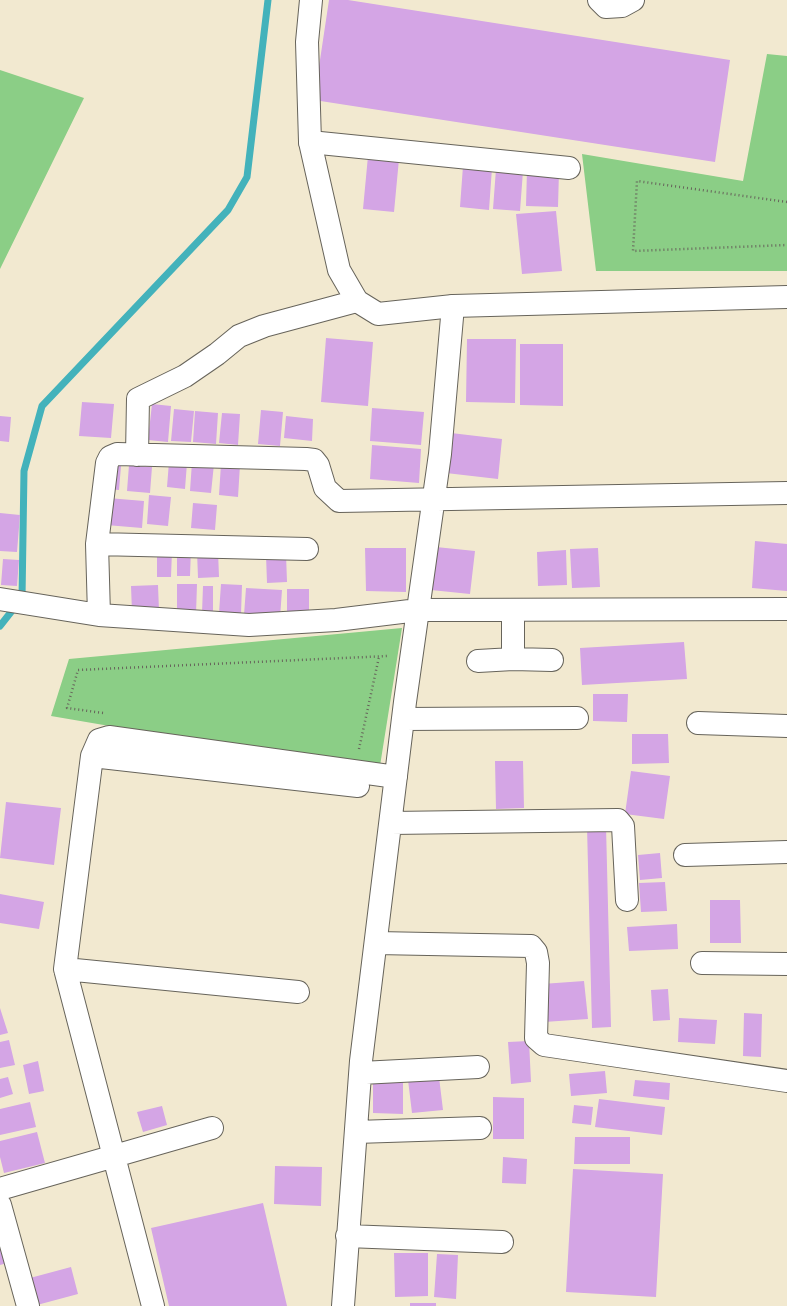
<!DOCTYPE html>
<html>
<head>
<meta charset="utf-8">
<style>
	body { margin:0 }
	canvas { display:block; background:#f2e9d0 }
</style>
</head>
<body>
<canvas width="787" height="1306"></canvas>
<script>
const context = document.querySelector('canvas').getContext('2d');
context.lineJoin = 'round';
function paint(path, color) {
  context.fillStyle = color;
  context.fill(path, 'evenodd');
}
function poly(rows) {
  const path = new Path2D();
  for (const r of rows) {
    path.moveTo(r[0], r[1]);
    for (let i = 2; i < r.length; i += 2) path.lineTo(r[i], r[i + 1]);
  }
  return path;
}
function trace(path, color, width, dash) {
  context.strokeStyle = color;
  context.lineWidth = width;
  context.lineCap = dash ? 'butt' : 'round';
  context.setLineDash(dash || []);
  context.stroke(path);
}
paint(poly([
	[767,54,787,56,787,271,596,271,582,154,743,181],
	[0,70,84,98,0,269],
	[402,628,379,772,51,716,69,659]
]), '#8bce86');
trace(poly([
	[0,626,22,598,24,471,42,406,228,210,247,177,268,0]
]), '#43b2bb', 7);
paint(poly([
	[329,0,348,0,730,60,715,162,314,100],
	[368,156,399,159,394,212,363,209],
	[463,166,492,168,489,210,460,207],
	[496,169,523,171,520,211,493,209],
	[527,170,559,171,558,207,526,206],
	[556,211,562,271,522,274,516,214],
	[326,338,373,342,368,406,321,402],
	[467,339,516,339,515,403,466,402],
	[520,344,563,344,563,406,520,405],
	[82,402,114,404,111,438,79,436],
	[152,404,171,406,168,442,148,440],
	[372,408,424,412,421,445,370,441],
	[174,409,194,411,191,442,171,441],
	[261,410,283,412,280,446,258,444],
	[195,411,218,413,216,444,193,442],
	[222,413,240,414,238,445,219,443],
	[0,416,11,417,9,442,0,441],
	[286,416,313,419,312,441,284,438],
	[451,433,502,439,498,479,446,473],
	[372,445,421,449,419,483,370,479],
	[169,462,187,463,185,489,167,487],
	[192,462,214,464,211,493,190,491],
	[221,464,240,465,238,497,219,495],
	[110,465,121,466,119,490,108,489],
	[129,465,152,467,150,493,127,491],
	[149,495,171,497,168,526,147,524],
	[108,498,144,501,142,528,106,525],
	[193,503,217,505,215,530,191,528],
	[0,513,20,515,17,552,0,551],
	[755,541,787,544,787,591,752,588],
	[436,547,475,551,470,594,431,590],
	[365,548,406,548,406,592,366,591],
	[598,548,600,587,572,588,570,549],
	[177,549,191,549,190,576,177,576],
	[566,550,567,585,538,586,537,552],
	[157,551,172,551,171,577,157,577],
	[197,551,218,551,219,577,198,578],
	[286,554,287,582,267,583,266,555],
	[3,559,19,560,17,586,1,585],
	[177,584,197,584,196,614,177,614],
	[221,584,242,585,241,614,219,613],
	[158,585,159,611,132,612,131,586],
	[203,586,213,586,213,613,202,613],
	[246,588,282,590,280,618,244,615],
	[287,589,309,589,309,614,287,614],
	[684,642,687,679,582,685,580,648],
	[593,694,628,694,627,722,593,721],
	[632,734,668,734,669,763,632,764],
	[495,761,523,761,524,808,496,809],
	[631,771,670,776,664,819,625,814],
	[6,802,61,808,54,865,0,858],
	[587,826,606,826,611,1027,592,1028],
	[660,853,662,878,640,880,638,855],
	[665,882,667,911,641,912,639,883],
	[0,894,44,902,39,929,0,923],
	[710,900,740,900,741,943,710,943],
	[677,924,678,949,629,951,627,927],
	[584,981,588,1019,544,1022,542,984],
	[668,989,670,1020,653,1021,651,990],
	[0,1008,8,1033,0,1035],
	[744,1013,762,1014,761,1057,743,1056],
	[679,1018,717,1020,715,1044,678,1042],
	[9,1040,15,1065,0,1068,0,1042],
	[529,1041,531,1082,511,1084,508,1042],
	[38,1061,44,1091,29,1094,23,1065],
	[605,1071,607,1093,571,1096,569,1074],
	[373,1076,403,1077,403,1114,373,1113],
	[8,1077,13,1094,0,1098,0,1079],
	[439,1077,443,1110,412,1113,408,1080],
	[635,1080,670,1083,669,1100,633,1096],
	[493,1097,524,1098,524,1139,493,1139],
	[599,1099,665,1107,662,1135,595,1127],
	[30,1102,36,1127,0,1135,0,1109],
	[574,1105,593,1107,591,1125,572,1123],
	[162,1106,167,1125,143,1132,137,1112],
	[37,1132,45,1163,4,1173,0,1157,0,1141],
	[575,1137,630,1137,630,1164,574,1164],
	[503,1157,527,1159,526,1184,502,1183],
	[275,1166,322,1167,321,1206,274,1204],
	[573,1169,663,1174,656,1297,566,1292],
	[263,1203,287,1306,169,1306,151,1228],
	[0,1225,11,1262,0,1265],
	[394,1253,428,1253,428,1296,395,1297],
	[437,1254,458,1255,456,1299,434,1297],
	[71,1267,78,1294,37,1305,30,1278],
	[410,1303,436,1303,436,1306,410,1306]
]), '#d4a5e5');
const minor = poly([
	[599,0,606,7,622,6,633,0],
	[310,142,569,168],
	[137,455,138,399,185,376,217,354,239,336,264,326,357,301],
	[97,544,307,549],
	[0,599,99,615,249,625,336,620,418,610,787,609],
	[99,615,97,544,107,463,110,457,117,454,306,459,314,460,318,465,325,488,339,501,787,493],
	[513,659,513,610],
	[478,661,513,659,552,660],
	[403,719,577,718],
	[698,723,787,726],
	[92,756,358,786],
	[391,823,618,820,623,826,627,900],
	[685,855,787,852],
	[377,943,531,946,536,952,538,963,536,1038,544,1045,787,1081],
	[702,963,787,964],
	[65,969,298,992],
	[361,1073,478,1067],
	[356,1132,480,1128],
	[0,1189,212,1128],
	[0,1205,28,1306],
	[347,1236,502,1242],
	[153,1306,65,969,92,756,99,740,109,737,396,777],
	[343,1306,361,1061,405,702,440,454,453,306]
]);
const tertiary = poly([
	[311,0,307,42,310,142,339,270,357,301,378,314,453,306,787,297]
]);
trace(minor, '#67645b', 24);
trace(tertiary, '#67645b', 24);
trace(poly([
	[787,202,637,181,633,251,787,245],
	[103,713,67,708,78,670,388,656],
	[359,749,379,657]
]), '#67645b', 2.5, [1, 3]);
trace(minor, '#fff', 22);
trace(tertiary, '#fff', 22);
</script>
</body>
</html>
